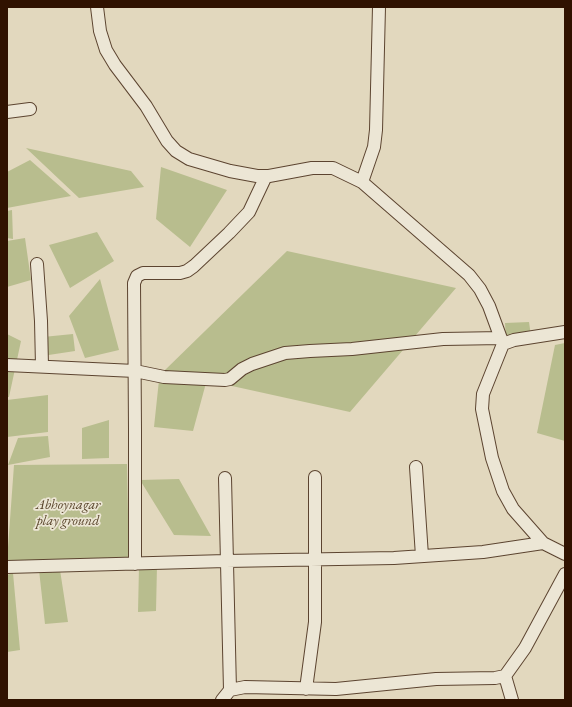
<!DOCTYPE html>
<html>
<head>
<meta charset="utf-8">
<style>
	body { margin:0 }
	#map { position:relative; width:572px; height:707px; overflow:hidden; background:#e2d8be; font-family:"EB Garamond",serif }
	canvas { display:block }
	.frame { position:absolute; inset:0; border:8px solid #301200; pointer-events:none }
</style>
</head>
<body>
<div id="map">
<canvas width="572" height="707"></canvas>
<div class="frame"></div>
</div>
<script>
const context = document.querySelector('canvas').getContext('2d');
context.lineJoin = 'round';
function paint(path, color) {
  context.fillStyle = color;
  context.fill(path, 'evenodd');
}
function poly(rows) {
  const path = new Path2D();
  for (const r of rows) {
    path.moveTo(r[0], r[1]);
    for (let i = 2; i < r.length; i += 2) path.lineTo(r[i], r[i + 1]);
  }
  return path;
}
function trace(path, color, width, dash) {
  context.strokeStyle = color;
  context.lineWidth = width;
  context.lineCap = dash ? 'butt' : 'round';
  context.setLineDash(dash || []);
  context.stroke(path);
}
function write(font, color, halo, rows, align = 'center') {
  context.font = font + ' "EB Garamond",serif';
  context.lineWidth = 3.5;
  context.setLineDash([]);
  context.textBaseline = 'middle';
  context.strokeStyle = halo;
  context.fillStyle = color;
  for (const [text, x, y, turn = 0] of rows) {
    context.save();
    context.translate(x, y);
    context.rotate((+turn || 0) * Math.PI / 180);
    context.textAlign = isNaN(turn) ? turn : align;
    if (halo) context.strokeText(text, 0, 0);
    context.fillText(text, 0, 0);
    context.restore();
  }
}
paint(poly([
	[26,148,131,171,144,187,79,198],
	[30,160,71,196,7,208,7,172],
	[161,167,227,190,190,247,156,219],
	[12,210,13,239,7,238,7,211],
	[97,232,114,261,70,288,49,245],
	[25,238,31,280,7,287,7,241],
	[287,251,456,288,350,412,164,371],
	[100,279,119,350,85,358,69,316],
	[529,322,531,336,506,340,505,323],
	[7,334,21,341,9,397,7,397],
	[73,334,75,351,42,356,43,337],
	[565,343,565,441,537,433,555,345],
	[159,380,206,383,193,431,154,427],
	[48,395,48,432,7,437,7,400],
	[109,420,109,458,82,459,82,428],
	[48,436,50,457,8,465,18,438],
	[127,464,129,563,7,561,14,465],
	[179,479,211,536,174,535,140,480],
	[157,566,156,611,138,612,139,567],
	[39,570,60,570,68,622,45,624],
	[13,573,20,650,7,652,7,575]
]), '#b8bd8e');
const minor = poly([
	[97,7,100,31,106,50,115,65,146,106,167,141,176,151,189,159,230,171,257,176,269,176,312,168,333,168,362,182,469,275,480,289,489,306,503,344],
	[7,112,30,109],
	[362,182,374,147,376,130,379,7],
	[37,264,41,321,42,366],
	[7,365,135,371,164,377,225,380,230,379,242,369,252,364,285,353,310,351,352,349,443,339,501,338],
	[416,467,422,556],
	[225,478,230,690],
	[543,543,565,554],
	[135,564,135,429,134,283,137,276,143,273,180,273,187,271,194,266,229,233,249,212,266,176],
	[7,567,226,561,394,558,483,552,543,543,513,509,503,491,492,458,482,409,483,394,503,344,514,340,565,332],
	[505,676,512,700],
	[306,689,315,622,315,477],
	[222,700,230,690,245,687,336,689,436,679,495,678,505,676,525,648,565,574]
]);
trace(minor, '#5c4430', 14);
trace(minor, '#ece6d5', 12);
write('italic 14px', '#59452b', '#ece6d5', [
	["Abhoynagar",68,505],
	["play ground",68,521]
]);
</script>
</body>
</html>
